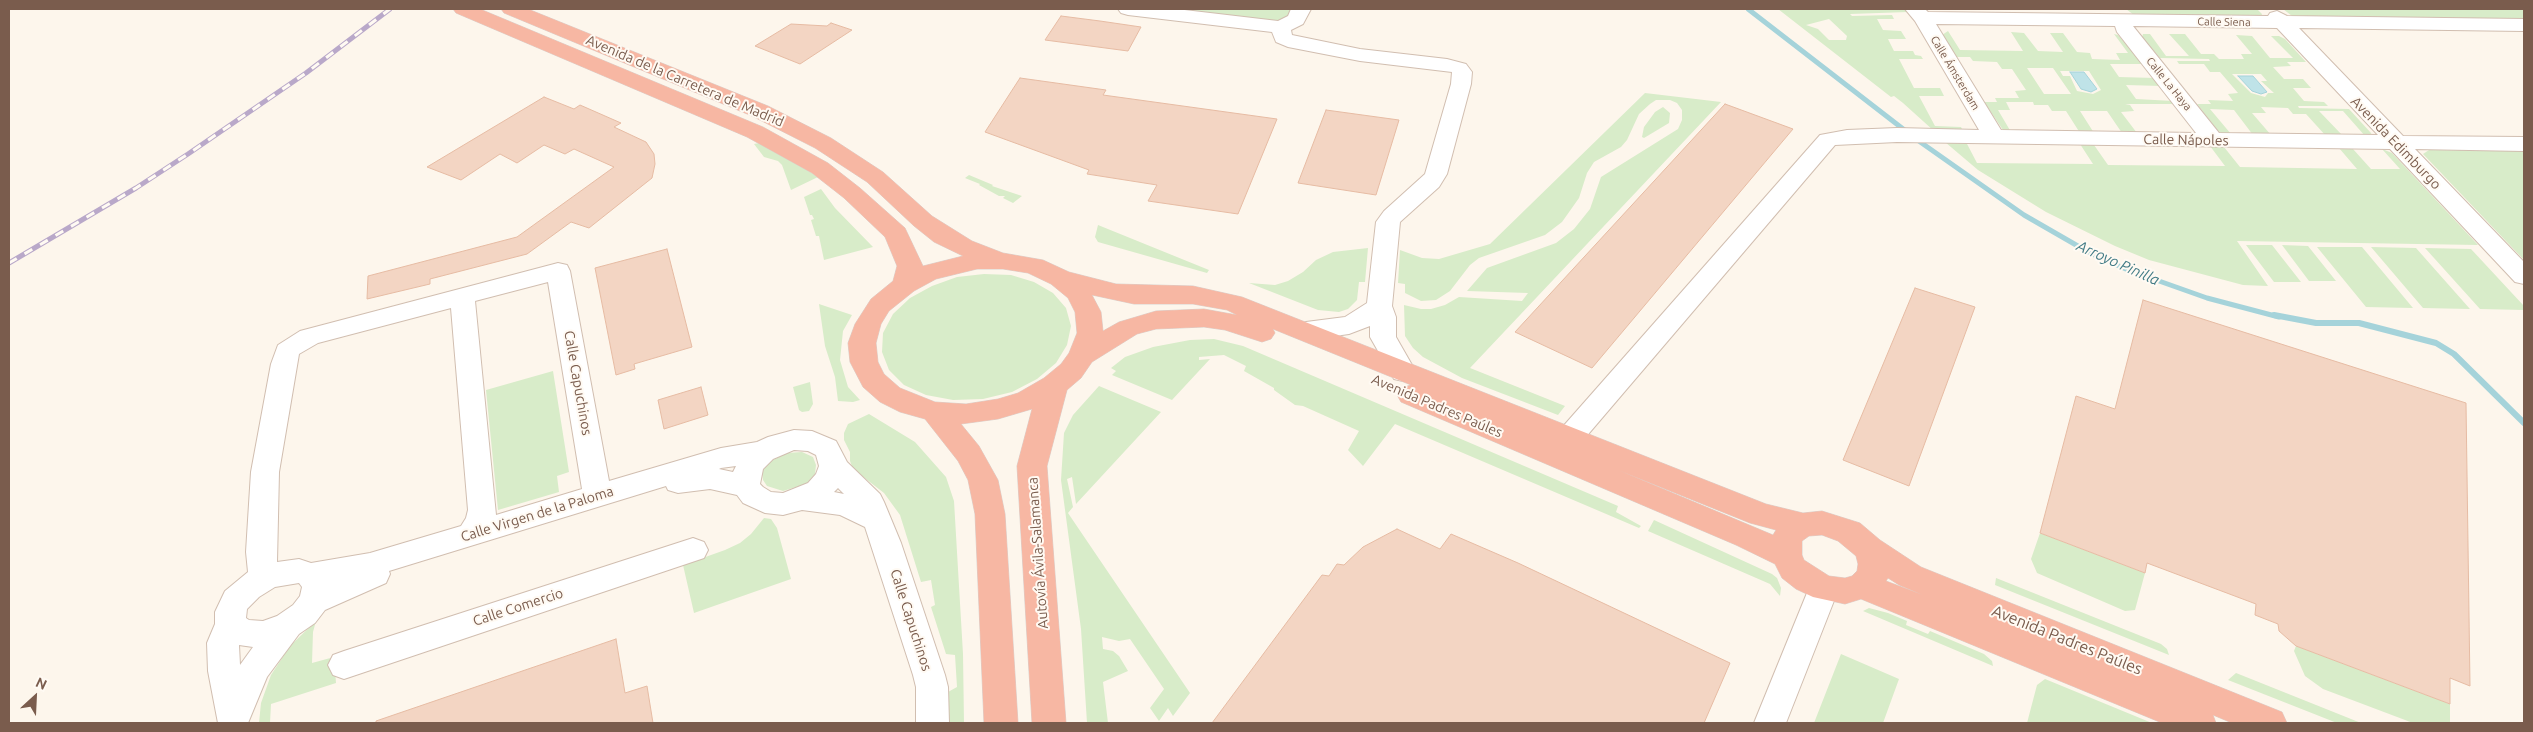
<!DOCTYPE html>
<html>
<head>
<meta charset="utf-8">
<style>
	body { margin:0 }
	#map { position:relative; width:2533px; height:732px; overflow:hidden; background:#fdf6ec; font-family:Ubuntu,sans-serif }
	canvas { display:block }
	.frame { position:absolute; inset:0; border:10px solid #7a5c4d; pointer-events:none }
	.north { position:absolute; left:10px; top:672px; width:50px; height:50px; -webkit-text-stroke:4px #fffaf3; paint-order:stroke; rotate:25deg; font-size:14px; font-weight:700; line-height:20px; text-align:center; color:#7a5c4d }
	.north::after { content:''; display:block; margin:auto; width:18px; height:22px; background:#7a5c4d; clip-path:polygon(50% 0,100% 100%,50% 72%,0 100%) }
</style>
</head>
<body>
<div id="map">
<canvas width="2533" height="732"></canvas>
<div class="frame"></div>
<div class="north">N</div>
</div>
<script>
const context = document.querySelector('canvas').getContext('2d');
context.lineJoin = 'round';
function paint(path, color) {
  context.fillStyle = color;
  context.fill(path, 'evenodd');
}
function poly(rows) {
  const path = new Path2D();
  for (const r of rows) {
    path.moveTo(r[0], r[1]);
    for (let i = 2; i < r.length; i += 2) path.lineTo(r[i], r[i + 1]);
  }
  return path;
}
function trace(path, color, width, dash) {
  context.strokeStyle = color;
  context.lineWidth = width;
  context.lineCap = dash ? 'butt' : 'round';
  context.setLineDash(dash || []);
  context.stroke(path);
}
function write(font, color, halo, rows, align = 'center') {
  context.font = font + ' Ubuntu,sans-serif';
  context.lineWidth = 4;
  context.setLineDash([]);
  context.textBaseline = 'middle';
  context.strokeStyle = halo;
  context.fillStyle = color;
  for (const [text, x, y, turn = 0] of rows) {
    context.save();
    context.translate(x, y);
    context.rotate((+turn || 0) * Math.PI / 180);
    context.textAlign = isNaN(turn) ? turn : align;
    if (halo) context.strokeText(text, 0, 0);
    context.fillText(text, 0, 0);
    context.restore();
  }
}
paint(poly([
	[1171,9,1292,9,1287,19,1277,23],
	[1778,9,1905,9,1908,12,1850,14,1852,16,1892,15,1894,19,1877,19,1883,30,1901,31,1906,39,1888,39,1894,51,1913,51,1915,55,1921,56,1923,59,1899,59,1914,88,1940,88,1944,96,1919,96,1935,126,1961,127,1963,131,1934,131,1903,103,1894,96,1891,97],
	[1829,19,1847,36,1846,40,1829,40,1818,29,1806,25],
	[2126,9,2257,9,2262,14,2261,17,2134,15],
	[2283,9,2524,9,2524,21,2300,18,2292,16],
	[1948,31,1960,50,2023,51,2011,32,2024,33,2038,51,2063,52,2050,33,2063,33,2077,52,2090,53,2092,59,2120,60,2116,53,2128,53,2114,34,2118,35,2144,64,2110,64,2119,77,2155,78,2161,86,2126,85,2136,99,2173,101,2176,104,2125,104,2130,105,2134,111,2121,112,2137,133,2122,133,2107,111,2080,111,2094,133,2080,133,2066,111,2052,111,2048,105,2034,105,2033,102,2006,102,2010,110,1998,110,2011,132,2003,130,1984,102,1997,102,1995,98,2019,98,2015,91,2026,90,2012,69,2002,69,1997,62,1973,61,1970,57,1956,57,1942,35],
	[2027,68,2053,68,2071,94,2044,94],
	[2060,71,2089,71,2101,90,2093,94,2077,91,2070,76,2063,76],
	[2143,34,2150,34,2166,56,2189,56,2169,34,2185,34,2201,54,2214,54,2219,59,2244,59,2241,54,2252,54,2236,35,2252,36,2270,58,2293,58,2271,36,2279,36,2285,39,2306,62,2287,62,2291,66,2273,67,2284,79,2303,79,2311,88,2293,88,2304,101,2324,102,2328,106,2298,106,2299,108,2349,109,2371,133,2372,136,2365,136,2343,111,2319,111,2343,136,2326,136,2306,114,2293,114,2288,108,2261,107,2266,113,2252,113,2271,135,2253,135,2234,110,2210,109,2231,134,2223,134,2218,131,2197,104,2211,104,2208,100,2233,101,2228,94,2238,93,2220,72,2210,72,2204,64,2179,64,2177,61,2210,61,2209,59,2160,58,2142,37],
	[2232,74,2261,74,2267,81,2261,81,2274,93,2268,93,2265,97,2251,93],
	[1645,93,1721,102,1470,368,1565,406,1558,415,1462,378,1423,357,1413,348,1405,336,1404,305,1421,309,1431,309,1445,305,1459,297,1522,301,1528,293,1467,291,1487,268,1556,243,1574,229,1590,209,1601,177,1678,129,1682,120,1682,110,1677,103,1670,100,1656,100,1650,104,1639,114,1627,140,1621,147,1594,162,1587,173,1579,198,1562,222,1545,235,1479,258,1470,265,1450,291,1436,300,1421,301,1405,293,1405,284,1398,283,1400,250,1422,258,1439,259,1490,244],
	[1663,107,1670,113,1669,123,1644,138,1642,137,1644,127,1655,112],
	[1945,142,1966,142,1977,163,2093,164,2080,144,2094,145,2108,165,2225,166,2210,146,2224,147,2240,167,2357,169,2339,148,2353,149,2371,169,2400,169,2382,149,2392,153,2478,245,2237,241,2268,286,2243,285,2149,260,2115,246,2046,212,1978,170],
	[759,143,790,159,818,177,791,190,782,165,778,161,764,157,754,144],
	[2429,150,2524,151,2524,260,2423,154],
	[969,175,993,185,992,186,1022,196,1013,203,1003,198,1005,196,999,196,979,185,980,184,965,178],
	[821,189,835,208,873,247,824,260,819,236,816,236,811,220,814,219,812,215,810,215,804,197],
	[1098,225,1209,270,1207,273,1098,242,1095,237],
	[2246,245,2272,245,2301,282,2274,282],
	[2282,245,2308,246,2336,281,2309,281],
	[2317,247,2362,247,2413,308,2366,307],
	[2371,247,2416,248,2470,309,2423,308],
	[1368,248,1365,282,1359,282,1357,300,1348,309,1339,312,1318,310,1249,283,1275,285,1288,281,1303,272,1316,260,1333,252],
	[2425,248,2471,249,2524,306,2524,310,2480,309],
	[984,274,1011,275,1034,282,1053,293,1066,308,1071,326,1067,345,1056,363,1037,379,1012,392,983,399,953,400,926,395,904,385,889,370,882,352,883,333,893,314,910,298,932,286,957,277],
	[819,304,852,315,843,331,840,360,848,387,860,400,853,402,838,401,835,377,825,346],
	[1214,339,1243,346,1618,506,1616,512,1641,526,1639,528,1395,424,1363,466,1348,450,1359,431,1303,406,1295,405,1274,390,1274,388,1244,371,1246,366,1224,355,1199,357,1199,360,1210,359,1172,400,1112,375,1116,371,1111,368,1125,357,1153,347,1190,340],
	[553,371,569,472,557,476,559,492,498,510,486,390],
	[810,382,813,404,809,411,802,412,799,410,793,387],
	[1099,386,1161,412,1076,504,1072,477,1067,479,1073,507,1068,513,1190,693,1173,716,1168,708,1159,721,1150,708,1164,689,1130,639,1119,641,1102,637,1103,649,1113,651,1119,656,1128,671,1103,682,1108,723,1087,723,1081,629,1061,480,1064,433,1073,415],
	[869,414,915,442,946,477,954,501,963,654,964,723,948,723,948,692,957,687,955,655,946,654,931,607,935,605,931,580,921,582,900,515,884,493,853,469,850,461,850,452,844,440,844,433,848,424],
	[802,452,813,457,816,465,815,474,806,484,783,491,767,486,763,480,762,472,769,462,787,453],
	[764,518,771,519,777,528,791,579,694,613,683,565,725,550,740,543,751,534],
	[1654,520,1772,574,1777,578,1781,588,1780,596,1770,584,1648,531],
	[2040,533,2145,573,2135,610,2125,611,2037,573,2031,559],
	[1996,578,2161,644,2167,649,2169,655,1995,585],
	[1869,608,1888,613,1907,621,1906,625,1928,634,1930,631,1984,654,1992,661,1993,666,1863,611],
	[316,621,313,632,312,663,334,657,336,683,271,704,270,723,259,723,261,703,271,675,290,646],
	[2296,646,2450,704,2450,723,2413,723,2323,689,2305,676,2294,651],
	[1841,654,1899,679,1883,723,1814,723],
	[2236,673,2361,723,2337,723,2228,680],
	[2045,679,2152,723,2027,723,2037,685]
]), '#d8ecc9');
const water = poly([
	[2070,72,2084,72,2097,89,2091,92,2081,89,2070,72],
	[2238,76,2253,76,2267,92,2261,94,2252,91,2238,76]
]);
paint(water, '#bfe3e8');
trace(water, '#a5d3da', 1);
trace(poly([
	[1748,9,1907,132],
	[1916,139,2024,215,2090,253,2128,270,2207,298,2279,317]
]), '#a5d3da', 5);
trace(poly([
	[2274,315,2316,323,2359,323,2436,343,2454,354,2524,423]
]), '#a5d3da', 6);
const building = poly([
	[1061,16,1100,21,1141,27,1128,51,1045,40,1061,16],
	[831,23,852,30,800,64,755,46,791,24,827,26,831,23],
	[1020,78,1106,90,1103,95,1277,119,1238,214,1148,201,1157,185,1087,174,1089,170,985,132,1020,78],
	[544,97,574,109,580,105,621,123,614,127,646,142,654,154,655,164,652,178,589,228,571,222,527,254,430,279,430,284,367,299,368,276,517,237,614,167,574,149,565,154,544,145,517,163,500,154,461,180,427,167,544,97],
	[1725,104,1793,129,1592,368,1515,332,1725,104],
	[1326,110,1399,120,1376,195,1298,183,1326,110],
	[667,249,692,347,634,364,635,369,616,375,595,268,667,249],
	[1915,288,1975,307,1909,486,1843,460,1915,288],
	[2143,300,2466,403,2470,686,2450,678,2450,704,2296,646,2279,631,2278,624,2255,615,2256,604,2147,563,2145,573,2040,533,2076,396,2115,409,2143,300],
	[701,387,708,415,664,429,658,400,701,387],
	[1397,529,1440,549,1451,534,1518,563,1730,663,1704,723,1212,723,1322,575,1329,576,1337,564,1344,565,1363,547,1397,529],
	[616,639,625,693,647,686,653,723,376,723,376,721,616,639]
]);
paint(building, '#f3d5c3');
trace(building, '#e6bba3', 1);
const minor = poly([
	[1118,9,1176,9,1278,21,1288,16,1291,9,1311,9,1303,24,1291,30,1292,35,1360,49,1447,59,1466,64,1472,72,1471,84,1447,174,1439,187,1400,222,1392,306,1396,317,1396,337,1416,372,1412,379,1403,381,1394,379,1370,337,1370,326,1349,334,1306,340,1297,337,1293,331,1297,325,1306,322,1345,317,1367,303,1376,222,1384,211,1425,174,1451,84,1452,72,1360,61,1288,47,1276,42,1272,32,1128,15,1121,13,1118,9],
	[1905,9,1925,9,1928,12,2268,16,2270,13,2277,11,2287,16,2524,19,2524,31,2299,28,2403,136,2524,137,2524,151,2415,149,2524,262,2524,284,2515,282,2390,149,1897,142,1835,145,1579,445,1569,448,1559,445,1555,438,1559,431,1820,135,1847,130,1897,128,1979,130,1915,21,1905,9],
	[1936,24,2115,26,2117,32,2196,133,2001,130,1936,24],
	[2133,26,2277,28,2378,135,2219,133,2133,26],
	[558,263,567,265,570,271,609,481,721,448,757,442,768,437,794,430,812,431,836,441,847,462,880,494,884,502,901,543,945,675,948,687,949,723,916,723,916,687,913,675,865,527,840,515,802,510,783,515,765,513,743,503,737,495,710,489,678,493,668,490,666,486,389,571,390,574,386,583,325,610,315,623,299,634,267,677,248,723,218,723,208,671,207,643,215,624,215,612,225,591,248,572,246,552,251,472,271,364,278,345,300,331,558,263],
	[548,282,582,489,496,515,475,301,548,282],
	[451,308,468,510,466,518,461,526,370,553,311,563,299,559,277,562,279,472,299,354,318,343,451,308],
	[794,450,808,451,816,455,819,466,816,474,808,483,783,493,771,492,763,487,760,484,763,469,773,459,794,450],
	[736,466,733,472,719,469,721,468,736,466],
	[838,488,844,494,834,492,838,488],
	[299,583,302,587,300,596,293,605,277,616,263,621,249,620,246,618,247,609,259,597,275,587,299,583],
	[239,645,253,647,240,665,239,645],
	[693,538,704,542,708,550,704,558,344,679,333,675,328,665,333,655,344,651,693,538],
	[1824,576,1835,579,1839,588,1786,723,1754,723,1809,588,1813,579,1824,576]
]);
const highway = poly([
	[453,9,480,9,763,127,828,163,860,188,905,228,923,266,963,256,934,242,914,226,867,182,815,148,752,116,504,13,501,9,528,9,768,106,831,138,883,172,932,216,972,241,1003,253,1043,260,1069,272,1116,284,1193,286,1242,297,1766,504,1803,513,1822,511,1860,523,1880,540,1921,567,2282,712,2287,723,2232,723,2213,715,2216,723,2162,723,1861,599,1845,604,1813,597,1796,589,1782,578,1775,564,1736,545,1401,402,1397,395,1401,388,1411,385,1273,329,1275,333,1271,339,1262,342,1225,330,1204,327,1156,329,1137,334,1092,362,1081,378,1067,390,1047,466,1066,723,1032,723,1017,466,1032,409,998,419,961,424,979,446,998,480,1005,514,1018,723,984,723,975,514,968,480,958,461,925,419,900,412,880,402,863,387,850,362,848,343,855,324,871,299,893,281,897,266,885,237,844,198,812,173,747,137,456,13,453,9],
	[977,269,1003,269,1028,273,1051,284,1068,298,1075,312,1077,333,1069,353,1061,364,1044,378,1018,393,998,399,966,404,935,402,900,388,884,374,878,362,876,343,881,324,889,311,914,291,936,279,977,269],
	[1092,295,1134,304,1193,304,1227,310,1237,315,1204,309,1156,311,1119,322,1103,331,1101,312,1092,295],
	[1618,470,1750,523,1776,530,1773,535,1618,470],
	[1822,535,1838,541,1856,556,1858,564,1857,571,1852,576,1845,578,1829,576,1804,560,1802,555,1802,541,1809,536,1822,535],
	[1888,578,1899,585,1923,595,1886,581,1888,578]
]);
trace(minor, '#d1beb0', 2);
trace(highway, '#dad1cd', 1);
paint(minor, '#fff');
paint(highway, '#f7b7a3');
const rail = poly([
	[9,263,136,188,188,154,306,73,390,9]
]);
trace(rail, '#b9a8c9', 5);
trace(rail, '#fffaf3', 3, [9]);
write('11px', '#7a5c4d', '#fffaf3', [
	["Calle Siena",2224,22,1],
	["Calle Ámsterdam",1955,73,59],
	["Calle La Haya",2169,84,51]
]);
write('14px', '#7a5c4d', '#fffaf3', [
	["Avenida de la Carretera de Madrid",685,81,23],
	["Calle Nápoles",2186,140,1],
	["Avenida Edimburgo",2396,143,46],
	["Calle Capuchinos",578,383,80],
	["Avenida Padres Paúles",1437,406,23],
	["Calle Virgen de la Paloma",537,514,-17],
	["Autovía Ávila-Salamanca",1038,553,-94],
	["Calle Comercio",518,607,-18],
	["Calle Capuchinos",911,620,72]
]);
write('italic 15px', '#437c86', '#fffaf3', [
	["Arroyo Pinilla",2118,263,24]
]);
write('16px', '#7a5c4d', '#fffaf3', [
	["Avenida Padres Paúles",2067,640,22]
]);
</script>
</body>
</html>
